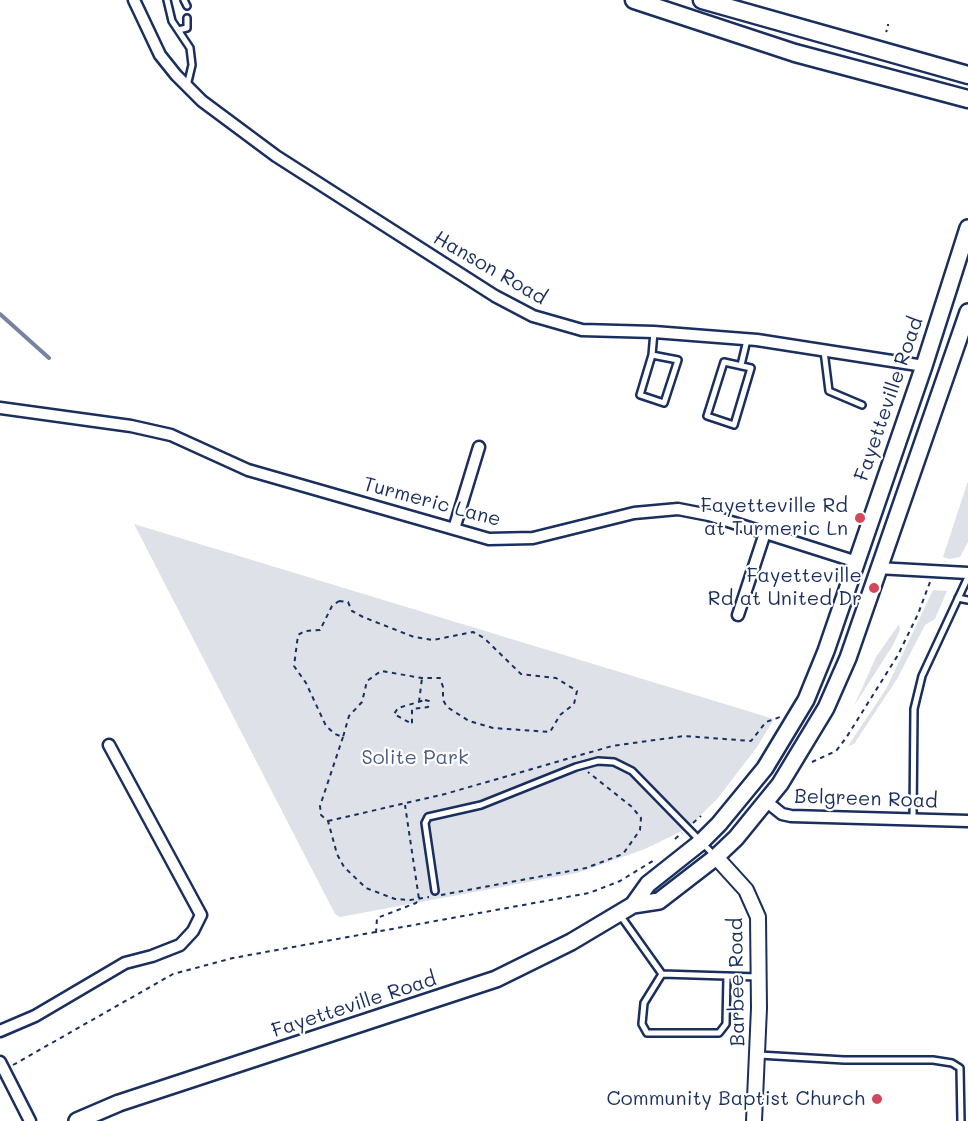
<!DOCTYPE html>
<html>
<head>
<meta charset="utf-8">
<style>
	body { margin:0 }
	canvas { display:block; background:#fff }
</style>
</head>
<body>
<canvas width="968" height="1121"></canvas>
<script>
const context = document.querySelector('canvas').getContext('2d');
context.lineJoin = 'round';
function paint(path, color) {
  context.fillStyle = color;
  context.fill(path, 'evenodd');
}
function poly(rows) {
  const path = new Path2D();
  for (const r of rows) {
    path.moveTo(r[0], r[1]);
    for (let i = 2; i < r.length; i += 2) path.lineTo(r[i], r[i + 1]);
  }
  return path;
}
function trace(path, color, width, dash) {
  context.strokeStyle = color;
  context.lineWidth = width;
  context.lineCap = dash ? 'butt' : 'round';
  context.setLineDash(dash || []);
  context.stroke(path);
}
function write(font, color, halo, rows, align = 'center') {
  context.font = font + ' Mali,sans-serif';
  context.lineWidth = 4.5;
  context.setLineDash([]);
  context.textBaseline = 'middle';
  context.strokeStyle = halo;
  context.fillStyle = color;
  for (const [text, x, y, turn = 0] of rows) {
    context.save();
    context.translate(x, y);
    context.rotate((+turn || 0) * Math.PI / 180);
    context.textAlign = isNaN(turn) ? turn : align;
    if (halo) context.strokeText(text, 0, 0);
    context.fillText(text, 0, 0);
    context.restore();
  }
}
paint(poly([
	[968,481,968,542,960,557,949,559,943,557],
	[134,524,774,719,757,747,718,798,688,828,645,849,577,873,340,917,335,914],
	[933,590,947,591,935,619,925,625,897,679,854,744,848,746,886,689],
	[899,624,900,630,893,645,854,706,876,657]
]), '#dee1e7');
trace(poly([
	[0,314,49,358]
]), '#77839f', 4);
const service = poly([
	[167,0,172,21,190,48,192,65,187,86],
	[184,0,187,6],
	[178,30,187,28,187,18],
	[824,351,829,391,862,405],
	[652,355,678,360,664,403,640,395,652,355,654,332],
	[724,362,751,368,734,425,707,416,724,362],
	[741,365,747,340],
	[958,598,968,600],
	[913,819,914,709,922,676,968,577],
	[435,891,425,823,428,817,481,805,576,767,598,761,614,762,632,771,714,855],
	[620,915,662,974,758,977],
	[662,974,644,1003,642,1024,647,1033,719,1033,726,1024,727,976],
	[759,1055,844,1060,933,1060,952,1063,960,1068,961,1121]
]);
const minor = poly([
	[134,0,160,55,176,75,202,101,276,156,495,296,533,316,582,330,654,332,757,340,924,366],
	[0,408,131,426,171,435,248,470,489,539,533,538,634,513,678,509,709,515,857,562],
	[454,529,479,447],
	[877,568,968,573],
	[738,615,765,533],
	[767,802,782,814,791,816,968,821],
	[0,1031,35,1016,125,963,152,956,180,945,193,931,201,915,109,745],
	[0,1062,30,1121]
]);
const tertiary = poly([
	[716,857,746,890,758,917,759,1008,754,1121]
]);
const secondary = poly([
	[633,905,648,884,701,842,719,824,765,768,806,700,826,651,924,366,968,228],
	[77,1121,119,1103,496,979,571,942,633,905,659,901,716,857,736,838,780,784,826,708,848,658,968,312]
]);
const primary = poly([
	[634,0,795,53,968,99],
	[702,0,968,75]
]);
trace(service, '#1b2f5e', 10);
trace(minor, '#1b2f5e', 15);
trace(tertiary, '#1b2f5e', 18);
trace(secondary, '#1b2f5e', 20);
trace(primary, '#1b2f5e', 21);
trace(poly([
	[888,26,888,24],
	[886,32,887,30],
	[339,601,348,602,352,611,363,617,414,637,433,640,473,632,484,638,521,674,556,678,577,691,574,704,560,715,550,732,493,728,469,721,447,707,443,700,443,687,440,678,422,678,381,671,367,681,362,702,349,716,343,737,335,734,326,726,306,683,294,666,298,635,305,631,320,630,332,606,339,601],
	[425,700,429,701,428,707,412,709,412,724,394,714,398,708,425,700],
	[419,702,422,678],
	[343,737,320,806,321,815,328,821,337,854,344,867,366,888,395,899,410,900,429,897],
	[812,762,836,751,846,738,898,655,918,614,930,582],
	[328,821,445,794,612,746,684,736,751,741,766,722,780,717],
	[693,823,701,816],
	[675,839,682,833],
	[441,895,586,868,623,854,640,830,641,818,632,807,588,772],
	[376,933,377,918,416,903,419,899,405,805],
	[13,1065,173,974,233,958,589,893,620,881,656,859]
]), '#1b2f5e', 2, [4.5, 4.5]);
trace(service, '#fff', 5);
trace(minor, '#fff', 10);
trace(tertiary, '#fff', 14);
trace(secondary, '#fff', 15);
trace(primary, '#fff', 16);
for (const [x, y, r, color] of [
	[860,518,6,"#d1495b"],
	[874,588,6,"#d1495b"],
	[877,1099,6,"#d1495b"]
]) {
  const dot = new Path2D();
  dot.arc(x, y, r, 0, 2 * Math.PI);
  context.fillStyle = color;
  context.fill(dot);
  trace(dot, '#fff', 2);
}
write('20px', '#1b2f5e', '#fff', [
	["Hanson Road",490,268,30],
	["Fayetteville Road",889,399,-71],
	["Turmeric Lane",432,502,15],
	["Belgreen Road",866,799,2],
	["Barbee Road",737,982,-91],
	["Fayetteville Road",354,1005,-18]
]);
write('20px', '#1b2f5e', '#fff', [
	["Fayetteville Rd",848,506],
	["at Turmeric Ln",848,529],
	["Fayetteville",862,576],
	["Rd at United Dr",862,599],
	["Community Baptist Church",865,1099]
], 'right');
write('20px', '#4c5c80', '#fff', [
	["Solite Park",415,758]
]);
</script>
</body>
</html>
